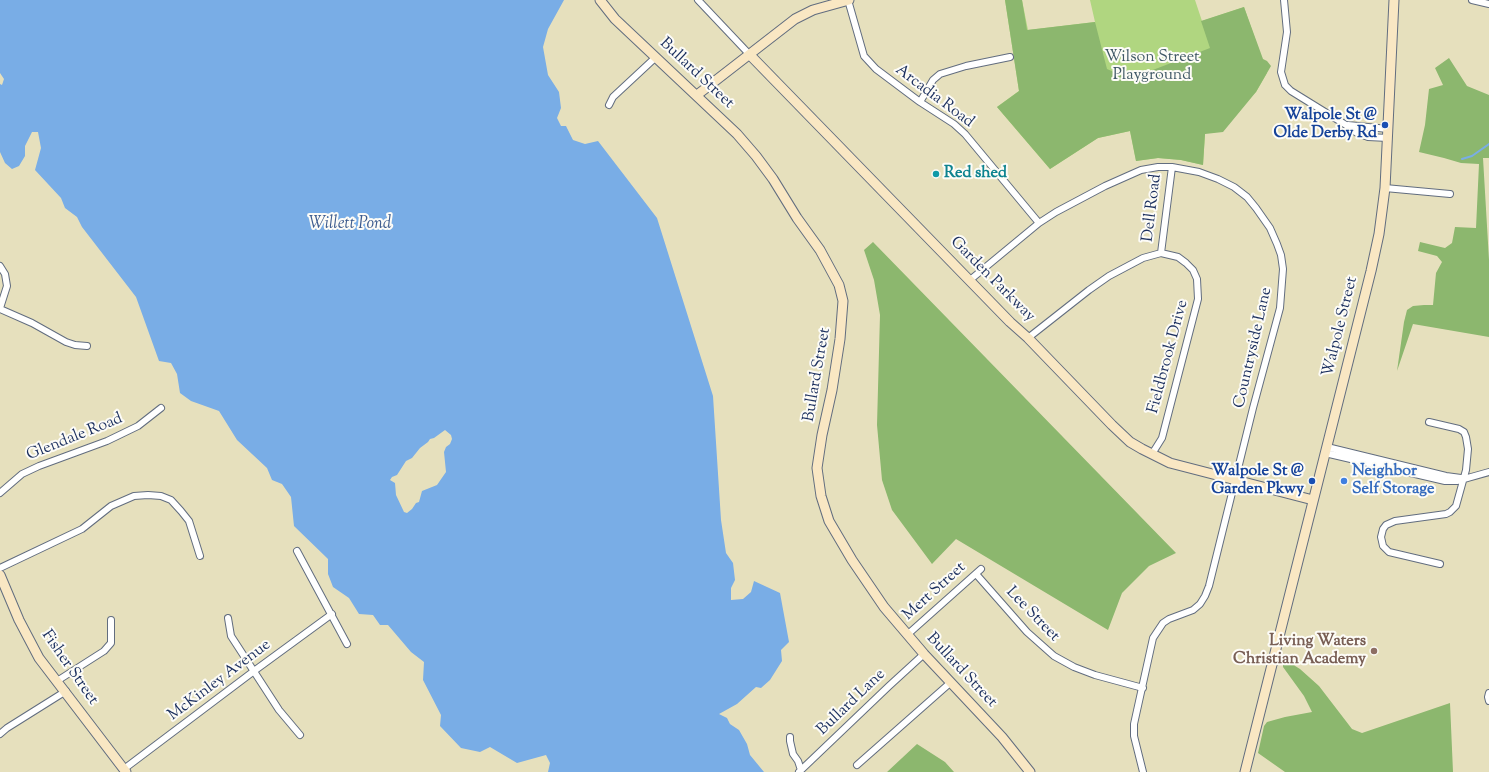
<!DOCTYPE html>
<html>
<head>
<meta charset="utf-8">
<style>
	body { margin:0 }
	canvas { display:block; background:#e6e0bd }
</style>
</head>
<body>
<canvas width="1489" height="772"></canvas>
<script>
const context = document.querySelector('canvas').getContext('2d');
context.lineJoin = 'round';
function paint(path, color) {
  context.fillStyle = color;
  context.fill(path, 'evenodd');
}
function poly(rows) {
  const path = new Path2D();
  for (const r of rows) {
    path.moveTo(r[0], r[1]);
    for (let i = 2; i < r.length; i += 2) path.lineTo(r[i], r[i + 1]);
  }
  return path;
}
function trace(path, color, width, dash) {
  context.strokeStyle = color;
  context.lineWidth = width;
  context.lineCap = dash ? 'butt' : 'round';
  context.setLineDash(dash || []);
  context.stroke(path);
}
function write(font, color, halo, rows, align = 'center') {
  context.font = font + ' "Sorts Mill Goudy",serif';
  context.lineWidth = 4;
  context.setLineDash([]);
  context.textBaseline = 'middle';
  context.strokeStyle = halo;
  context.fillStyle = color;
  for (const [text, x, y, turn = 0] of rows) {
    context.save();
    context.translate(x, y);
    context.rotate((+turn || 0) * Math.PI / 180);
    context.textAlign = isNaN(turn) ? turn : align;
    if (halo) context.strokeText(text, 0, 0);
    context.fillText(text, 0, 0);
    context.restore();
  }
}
paint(poly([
	[1005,0,1022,0,1028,30,1095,22,1090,0,1195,0,1202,21,1244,7,1267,73,1256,92,1205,134,1203,165,1181,160,1158,158,1136,161,1130,131,1098,138,1050,169,997,107,1019,91]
]), '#b0d680');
paint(poly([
	[1005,0,1022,0,1027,30,1095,22,1107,69,1123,76,1145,73,1210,48,1201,21,1244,7,1263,59,1267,61,1271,66,1256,92,1223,132,1205,134,1203,165,1181,160,1158,158,1136,161,1130,131,1098,138,1050,169,997,107,1019,91],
	[1449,58,1467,86,1489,95,1489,158,1483,158,1489,260,1489,337,1413,324,1397,371,1404,322,1407,310,1413,306,1424,305,1433,305,1436,273,1442,262,1437,256,1418,251,1420,242,1445,248,1452,243,1455,227,1476,228,1479,164,1461,163,1444,158,1419,152,1425,125,1429,89,1443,85,1435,68],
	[873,242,1176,553,1149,566,1122,593,1108,630,956,539,932,564,892,510,882,480,877,425,880,315,874,280,864,250],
	[1283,660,1287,661,1300,669,1319,686,1352,729,1362,733,1450,703,1453,772,1285,772,1258,753,1264,726,1267,722,1285,717,1312,712,1304,696,1283,667],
	[917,744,945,762,954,772,887,772]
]), '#8cb76e');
paint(poly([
	[0,0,564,0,548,29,543,47,548,75,559,92,561,108,557,118,561,126,566,126,573,140,585,144,598,141,657,218,713,396,721,520,726,553,733,563,735,580,731,588,731,600,743,599,751,592,754,581,780,593,789,642,781,650,782,661,770,680,761,688,756,687,737,704,719,714,727,718,730,724,739,730,747,744,750,755,764,772,548,772,550,763,546,755,517,763,490,747,480,752,461,748,440,726,441,715,423,680,424,662,411,652,388,625,380,625,373,615,359,614,349,598,333,587,328,574,328,559,294,526,291,497,282,484,272,480,267,468,237,440,219,411,191,401,180,393,177,374,171,363,159,361,136,297,82,227,77,217,65,208,61,198,35,170,41,148,38,132,32,132,25,146,25,156,19,166,12,169,5,163,0,152,0,84,2,85,4,79,0,73],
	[445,430,451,435,452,439,450,444,446,447,444,452,446,472,437,485,422,491,419,502,416,503,412,509,407,513,404,512,396,495,395,483,390,480,392,477,397,475,406,461,412,458,420,448,428,442,430,439,434,438]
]), '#79ade6');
trace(poly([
	[1462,159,1472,156,1489,144]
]), '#79ade6', 2);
const street = poly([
	[698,0,750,55],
	[848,0,864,56,876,69,920,102,954,124,965,134,1039,223],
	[1284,0,1287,32,1281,72,1285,85,1291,91,1346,125,1357,133,1368,137,1388,138],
	[1472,0,1489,4],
	[920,102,933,80,940,74,966,66,1010,57],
	[609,105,613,97,656,57],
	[1348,125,1388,129],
	[1385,188,1450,194],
	[1161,253,1172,167],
	[0,266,5,274,7,286,0,308],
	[970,280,1039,223,1056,212,1105,186,1141,170,1158,167,1172,167,1199,172,1218,179,1234,187,1247,197,1256,208,1270,228,1277,244,1281,255,1283,269,1280,308,1253,408,1209,586,1205,596,1200,604,1193,610,1169,619,1163,623,1153,638,1134,724,1134,736,1143,772],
	[0,309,32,323,66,342,75,345,87,346],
	[1028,338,1089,290,1109,276,1143,258,1161,253,1178,257,1186,263,1193,270,1197,279,1198,299,1162,438,1152,454],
	[1429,422,1459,429,1464,432,1466,437,1468,449,1466,470,1456,506,1450,512,1446,514,1395,521,1386,525,1383,529,1381,537,1383,546,1389,552,1440,564],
	[1327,447,1446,476,1461,478],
	[1325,453,1445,481,1457,481,1489,472],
	[0,493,22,474,39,466,107,441,138,426,161,408],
	[297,551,347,644],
	[0,568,82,529,111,506,134,496,148,495,161,496,171,500,181,511,189,521,200,556],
	[976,574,1027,632,1054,656,1074,667,1095,675,1143,688],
	[228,618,231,636,279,710,300,735],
	[907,635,981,569],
	[57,681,104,651,111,643,111,620],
	[1489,693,1488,697,1489,701],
	[0,734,7,728,66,691],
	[790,737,790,741,793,754,798,761,801,770],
	[857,765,950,683],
	[124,769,254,671,332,614],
	[799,772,889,686,924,654]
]);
const secondary = poly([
	[600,0,615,19,737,134,756,156,773,179,797,218,820,250,839,285,843,301,840,339,832,390,822,435,817,468,821,496,829,521,852,560,884,607,924,654,1002,737,1030,772],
	[750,55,1010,322,1028,338,1112,425,1130,442,1142,449,1170,463,1313,500],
	[697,95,795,19,813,10,849,0],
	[0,575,19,620,39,658,126,772],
	[1245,772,1371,271,1379,234,1385,188,1394,0]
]);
trace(street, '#626d7f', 8);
trace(secondary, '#626d7f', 11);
trace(street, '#fff', 6);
trace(secondary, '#f9e7c3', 9);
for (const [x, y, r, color] of [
	[1385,125,4,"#1a4fb4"],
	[936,174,4,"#0f9aa8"],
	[1312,481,4,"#1a4fb4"],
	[1344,481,4,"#3f7fe0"],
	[1374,651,4,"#8d6e63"]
]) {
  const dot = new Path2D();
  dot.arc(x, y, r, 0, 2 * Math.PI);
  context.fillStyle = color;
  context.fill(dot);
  trace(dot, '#fdfcf7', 1.5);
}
write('16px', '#405966', '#fdfcf7', [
	["Wilson Street",1152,58],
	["Playground",1152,76]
]);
write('16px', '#1b2f5e', '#fdfcf7', [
	["Bullard Street",696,74,43],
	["Arcadia Road",934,97,37],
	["Dell Road",1153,208,-83],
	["Garden Parkway",992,280,45],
	["Walpole Street",1341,327,-76],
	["Countryside Lane",1254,348,-77],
	["Fieldbrook Drive",1169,357,-75],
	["Bullard Street",818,375,-80],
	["Glendale Road",75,438,-22],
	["Mert Street",935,592,-42],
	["Lee Street",1032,615,46],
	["Fisher Street",69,668,55],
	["Bullard Street",961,671,47],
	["McKinley Avenue",220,681,-37],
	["Bullard Lane",852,703,-44]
]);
write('bold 16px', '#164399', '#fdfcf7', [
	["Walpole St @",1377,116],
	["Olde Derby Rd",1377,134],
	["Walpole St @",1304,472],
	["Garden Pkwy",1304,490]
], 'right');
write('bold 16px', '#0d838f', '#fdfcf7', [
	["Red shed",944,174]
], 'left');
write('bold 16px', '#366cbe', '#fdfcf7', [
	["Neighbor",1352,472],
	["Self Storage",1352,490]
], 'left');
write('bold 16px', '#785e54', '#fdfcf7', [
	["Living Waters",1366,642],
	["Christian Academy",1366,660]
], 'right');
write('italic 17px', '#3c5b8e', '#fdfcf7', [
	["Willett Pond",350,225]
]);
</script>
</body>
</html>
